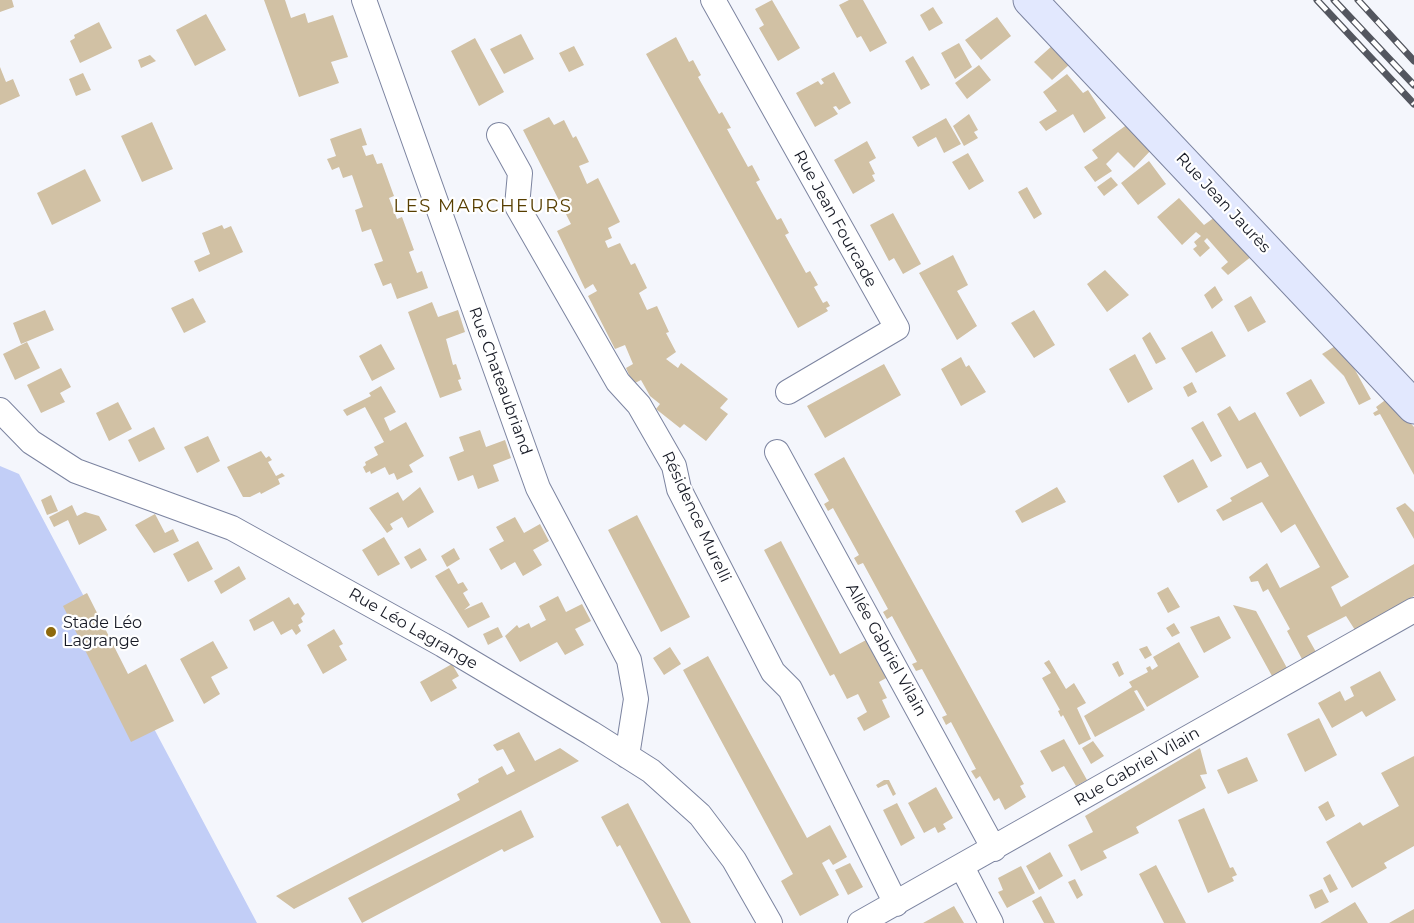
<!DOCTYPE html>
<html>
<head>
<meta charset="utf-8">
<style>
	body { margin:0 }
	canvas { display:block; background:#f4f6fc }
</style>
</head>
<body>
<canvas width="1414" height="923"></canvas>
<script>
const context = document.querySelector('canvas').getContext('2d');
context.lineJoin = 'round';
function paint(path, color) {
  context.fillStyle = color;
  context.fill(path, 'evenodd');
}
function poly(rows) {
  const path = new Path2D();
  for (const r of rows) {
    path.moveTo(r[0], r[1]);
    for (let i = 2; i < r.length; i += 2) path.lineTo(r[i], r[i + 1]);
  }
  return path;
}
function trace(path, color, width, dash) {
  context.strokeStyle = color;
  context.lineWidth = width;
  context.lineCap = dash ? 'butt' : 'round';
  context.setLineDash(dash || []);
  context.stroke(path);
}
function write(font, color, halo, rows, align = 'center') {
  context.font = font + ' Montserrat,sans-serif';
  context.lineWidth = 4.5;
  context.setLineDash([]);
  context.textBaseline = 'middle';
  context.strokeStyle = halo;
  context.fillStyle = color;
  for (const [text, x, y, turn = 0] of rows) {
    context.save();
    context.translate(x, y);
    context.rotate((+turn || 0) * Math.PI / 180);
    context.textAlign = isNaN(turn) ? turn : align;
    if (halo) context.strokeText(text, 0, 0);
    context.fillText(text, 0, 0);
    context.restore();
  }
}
paint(poly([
	[0,466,19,474,257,923,0,923]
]), '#c2cef7');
paint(poly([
	[0,0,12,0,14,7,0,12],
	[264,0,285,0,291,18,305,13,308,23,333,15,348,57,331,62,339,83,299,97],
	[772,0,800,48,778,61,759,28,764,25,755,9],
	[849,0,863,0,887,43,870,52,861,36,857,38,839,5],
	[933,7,943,23,929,31,920,15],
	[206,14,226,50,195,66,176,30],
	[997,17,1011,36,981,60,965,40],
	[99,22,112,48,80,63,70,41,75,38,74,35],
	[521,34,534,59,504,74,490,49],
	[676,37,689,62,693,60,701,75,698,77,719,114,722,112,731,128,727,129,748,167,752,165,760,180,756,182,777,220,781,218,789,233,785,235,806,273,810,271,818,285,814,287,823,303,827,301,830,306,826,308,828,311,798,328,646,54],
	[475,38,504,92,479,106,451,51],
	[959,43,972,67,955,79,941,53],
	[1053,45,1070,64,1052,80,1034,62],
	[574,46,584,65,569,72,559,53],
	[150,55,156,61,141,68,138,60],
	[913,56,930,85,921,90,905,61],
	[979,65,991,80,967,99,955,83],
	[0,67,6,82,13,79,20,96,0,105],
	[834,72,851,103,839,110,836,106,833,107,838,114,815,127,796,93,818,81,821,85,824,83,821,79],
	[83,73,91,90,76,96,69,79],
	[1067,74,1083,93,1088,90,1106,118,1084,133,1073,114,1046,131,1039,122,1057,111,1043,92],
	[969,114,978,130,974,132,978,138,964,146,953,126],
	[549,117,554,125,564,120,573,138,576,136,589,162,579,166,587,184,598,178,620,222,608,228,612,238,605,241,608,248,620,243,631,265,635,263,647,288,639,293,647,310,657,306,669,332,666,333,676,352,666,359,678,368,681,363,728,399,720,408,728,414,706,441,684,424,680,428,656,409,660,404,650,396,641,380,633,384,626,368,633,364,625,345,615,349,588,296,597,291,593,284,585,289,557,231,571,224,523,130],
	[946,118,961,144,944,153,936,137,918,147,912,137],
	[152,122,173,169,142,182,121,136],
	[1128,124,1152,149,1134,168,1118,152,1106,164,1112,171,1095,182,1084,167,1098,158,1092,150],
	[361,128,367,145,362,146,366,156,373,154,377,164,382,163,394,196,389,198,397,219,402,217,414,250,409,252,417,273,422,271,428,288,397,299,391,283,383,286,374,264,383,261,371,229,362,232,355,210,363,207,352,175,343,178,339,167,332,170,327,159,336,156,330,139],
	[867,141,876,158,869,162,875,174,872,175,875,181,853,194,834,160],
	[968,153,984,181,969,190,952,162],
	[1149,161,1166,184,1138,205,1121,183],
	[85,169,101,201,52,225,37,193],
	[1111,177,1118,185,1104,196,1097,187],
	[1027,187,1042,214,1034,219,1018,192],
	[1179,198,1204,225,1215,217,1252,256,1228,275,1221,268,1228,262,1207,238,1204,241,1210,248,1200,257,1193,249,1197,246,1194,242,1201,236,1196,232,1182,245,1157,217],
	[893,213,921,264,903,274,894,258,889,261,870,225],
	[222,225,224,229,231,226,243,252,199,272,194,261,210,254,202,233],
	[953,255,968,285,957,291,977,326,957,340,919,273],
	[1105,270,1129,295,1107,312,1087,284],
	[1215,286,1223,300,1212,309,1204,295],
	[1251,296,1266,322,1248,332,1234,306],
	[193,298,206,322,184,333,171,308],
	[432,302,438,317,458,310,465,332,446,339,453,365,456,364,461,379,458,380,462,390,440,398,408,312],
	[45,310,54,330,21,344,13,323],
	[1034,310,1055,345,1034,358,1011,323],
	[1212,331,1226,356,1196,373,1181,348],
	[1150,332,1166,359,1156,364,1142,338],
	[27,342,40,368,15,380,3,354],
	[381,344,395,369,372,381,359,356],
	[1337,345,1357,366,1354,368,1371,399,1359,405,1344,376,1322,354],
	[1135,354,1153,389,1128,403,1109,369],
	[961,357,966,367,969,365,986,392,961,406,941,369],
	[884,364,901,395,825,438,807,406],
	[61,368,71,387,60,393,65,402,41,413,27,385],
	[1311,379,1325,403,1300,417,1286,393],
	[1192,382,1197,392,1188,397,1183,387],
	[381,386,396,412,384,418,390,431,406,422,424,456,409,465,413,472,397,480,394,473,389,475,385,467,371,474,370,471,366,473,363,467,366,465,365,462,378,455,374,447,384,442,365,407,347,416,343,410,371,396,369,393],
	[1388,398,1414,427,1414,475,1380,414,1375,416,1373,413,1378,410,1376,407],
	[118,402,132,429,109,441,96,413],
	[1230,406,1239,421,1255,412,1344,569,1349,577,1331,587,1341,607,1414,564,1414,596,1355,630,1346,616,1307,636,1316,652,1302,659,1287,631,1290,629,1268,589,1263,592,1258,581,1251,582,1249,577,1267,563,1280,588,1320,567,1295,524,1281,533,1262,502,1223,521,1216,510,1232,501,1230,498,1269,476,1261,462,1247,469,1217,414],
	[1203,421,1222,456,1211,462,1191,428],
	[154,427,165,449,139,462,128,440],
	[480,430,486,447,505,440,511,458,493,465,499,481,478,489,473,475,458,481,449,457,464,451,459,437],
	[208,436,220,461,197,473,184,447],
	[261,451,266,458,269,456,272,460,268,462,276,476,282,473,285,476,278,479,280,484,261,494,260,492,250,497,243,497,227,467],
	[844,457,1024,784,1020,786,1026,797,1005,810,999,798,994,801,980,776,976,779,971,771,976,769,951,722,946,725,942,717,947,715,922,669,916,671,912,664,917,662,892,616,887,619,883,612,888,609,863,563,858,565,854,558,859,555,833,508,828,511,824,504,829,501,814,474],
	[1193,459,1208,487,1178,503,1163,476],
	[420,487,434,512,408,528,402,517,390,524,393,529,387,533,369,508,398,492,403,501],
	[1057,487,1066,502,1022,523,1015,511],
	[51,495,58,511,47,515,41,500],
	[1405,503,1414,512,1414,539,1396,508],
	[72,505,77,516,85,512,99,516,107,530,79,545,68,520,54,527,49,517],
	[155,514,165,533,173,529,179,541,154,553,135,525],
	[637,515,690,617,661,632,608,530],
	[515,517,524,533,540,524,549,541,533,550,542,565,523,576,515,562,501,570,489,549,504,541,496,527],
	[384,537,400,564,378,576,362,550],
	[198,541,213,569,188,582,173,554],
	[781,541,840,654,868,639,888,677,879,682,887,698,882,700,890,717,864,731,857,718,867,712,858,694,847,699,834,674,830,676,764,550],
	[420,548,427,560,411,569,404,557],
	[454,548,460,559,447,567,441,556],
	[239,566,246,579,221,594,214,581],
	[449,568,458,584,463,582,468,590,463,593,470,605,464,610,482,602,490,617,468,628,435,576],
	[1168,587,1180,607,1168,613,1157,593],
	[87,593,128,674,146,664,174,721,131,742,63,606],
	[558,596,566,612,582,604,591,621,575,629,584,645,565,655,557,642,520,662,505,636,517,625,519,628,529,623,531,628,546,620,539,606],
	[289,597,294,605,298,603,305,614,301,618,303,622,298,625,301,631,296,635,292,629,281,635,273,621,254,631,249,620],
	[1233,605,1256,611,1287,668,1272,676],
	[1219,616,1231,638,1204,653,1190,627],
	[1174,623,1180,633,1172,637,1166,628],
	[498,627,503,637,488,645,483,634],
	[334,629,343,644,339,646,347,660,323,674,307,645],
	[213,641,228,668,211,677,220,694,204,704,180,659],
	[1179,642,1199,677,1147,707,1137,690,1134,691,1145,710,1095,737,1084,716,1132,687,1129,682,1148,672,1146,668,1150,666,1152,670,1158,666,1153,657],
	[1147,646,1152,655,1145,659,1139,649],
	[670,647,681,664,664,675,653,658],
	[708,656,807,838,830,825,847,857,833,865,829,859,822,863,839,895,800,916,781,881,793,874,683,670],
	[1049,660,1066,689,1074,683,1086,703,1077,708,1091,739,1079,745,1063,715,1061,717,1058,711,1060,710,1042,678,1051,673,1044,663],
	[1118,661,1124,674,1119,677,1112,664],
	[452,664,459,676,452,680,457,688,431,702,420,682],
	[1380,671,1396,700,1366,717,1362,711,1332,728,1318,703,1340,691,1345,701,1354,696,1350,687],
	[1319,718,1337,755,1305,772,1287,734],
	[519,732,535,761,560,748,579,761,294,909,276,896,460,800,457,794,479,782,478,779,502,766,507,775,515,771,503,749,497,751,493,745],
	[1064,739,1087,780,1076,786,1064,766,1052,772,1040,751],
	[1093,741,1104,756,1091,764,1082,748],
	[1200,748,1207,774,1200,775,1206,788,1136,827,1139,833,1103,851,1107,858,1081,871,1068,845,1093,832,1085,816],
	[1414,756,1414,846,1384,863,1387,868,1352,888,1326,842,1360,822,1363,826,1399,806,1381,773],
	[1247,757,1258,781,1228,794,1217,770],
	[884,780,889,780,896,794,893,796,887,784,878,788,876,785],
	[936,787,953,818,943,824,946,829,938,833,935,827,924,833,908,803],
	[1328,801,1335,816,1326,821,1318,807],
	[628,803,691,923,661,923,620,845,617,847,601,817],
	[897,803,915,838,901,846,883,810],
	[1204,808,1230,868,1233,867,1237,875,1232,877,1234,881,1208,893,1178,820],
	[521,810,534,837,504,852,502,849,362,923,348,898],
	[1050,852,1063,876,1039,890,1026,866],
	[850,863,863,887,848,895,835,870],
	[1156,865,1186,923,1164,923,1139,874],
	[1021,866,1035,893,1007,908,998,892,1003,890,998,878],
	[1330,874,1338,889,1330,893,1323,878],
	[1075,879,1083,895,1077,899,1068,882],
	[1322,889,1329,902,1315,909,1309,895],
	[1041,896,1055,923,1044,923,1032,901],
	[1355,902,1368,923,1320,923],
	[954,906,964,923,923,923],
	[1414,909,1414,923,1389,923,1405,914]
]), '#d1c1a4');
const minor = poly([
	[364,0,538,488,629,660,636,699,627,756],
	[713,0,897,328,788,392],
	[499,135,520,173,517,206,618,382,639,405,674,466,679,489,773,672,790,689,896,904],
	[0,410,31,442,76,471,232,528,443,645,591,733,651,771,700,815,734,860,770,923],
	[777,452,994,849],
	[962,867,991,923],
	[860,923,1414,610]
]);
const secondary = poly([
	[1030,0,1414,407]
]);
trace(minor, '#7c84a0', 26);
trace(secondary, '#7c84a0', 35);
trace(minor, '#fff', 24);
trace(secondary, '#e2e8fe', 33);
const rail = poly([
	[1317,0,1414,104],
	[1334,0,1414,85],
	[1358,0,1414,61]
]);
trace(rail, '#53565f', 7);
trace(rail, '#fff', 4.5, [14]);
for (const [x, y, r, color] of [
	[51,632,6,"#8e690d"]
]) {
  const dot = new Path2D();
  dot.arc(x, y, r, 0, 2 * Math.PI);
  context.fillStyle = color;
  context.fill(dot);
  trace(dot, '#fff', 2);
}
write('16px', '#171a25', '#fff', [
	["Rue Jean Jaurès",1223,203,47],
	["Rue Jean Fourcade",835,219,61],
	["Rue Chateaubriand",500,381,70],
	["Résidence Murelli",696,517,65],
	["Rue Léo Lagrange",413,629,30],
	["Allée Gabriel Vilain",886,650,61],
	["Rue Gabriel Vilain",1137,767,-30]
]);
write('16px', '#171a25', '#fff', [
	["Stade Léo",63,623],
	["Lagrange",63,641]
], 'left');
context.letterSpacing = '1.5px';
write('18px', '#573e00', '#fff', [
	["LES MARCHEURS",483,207]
]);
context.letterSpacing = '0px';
</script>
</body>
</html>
